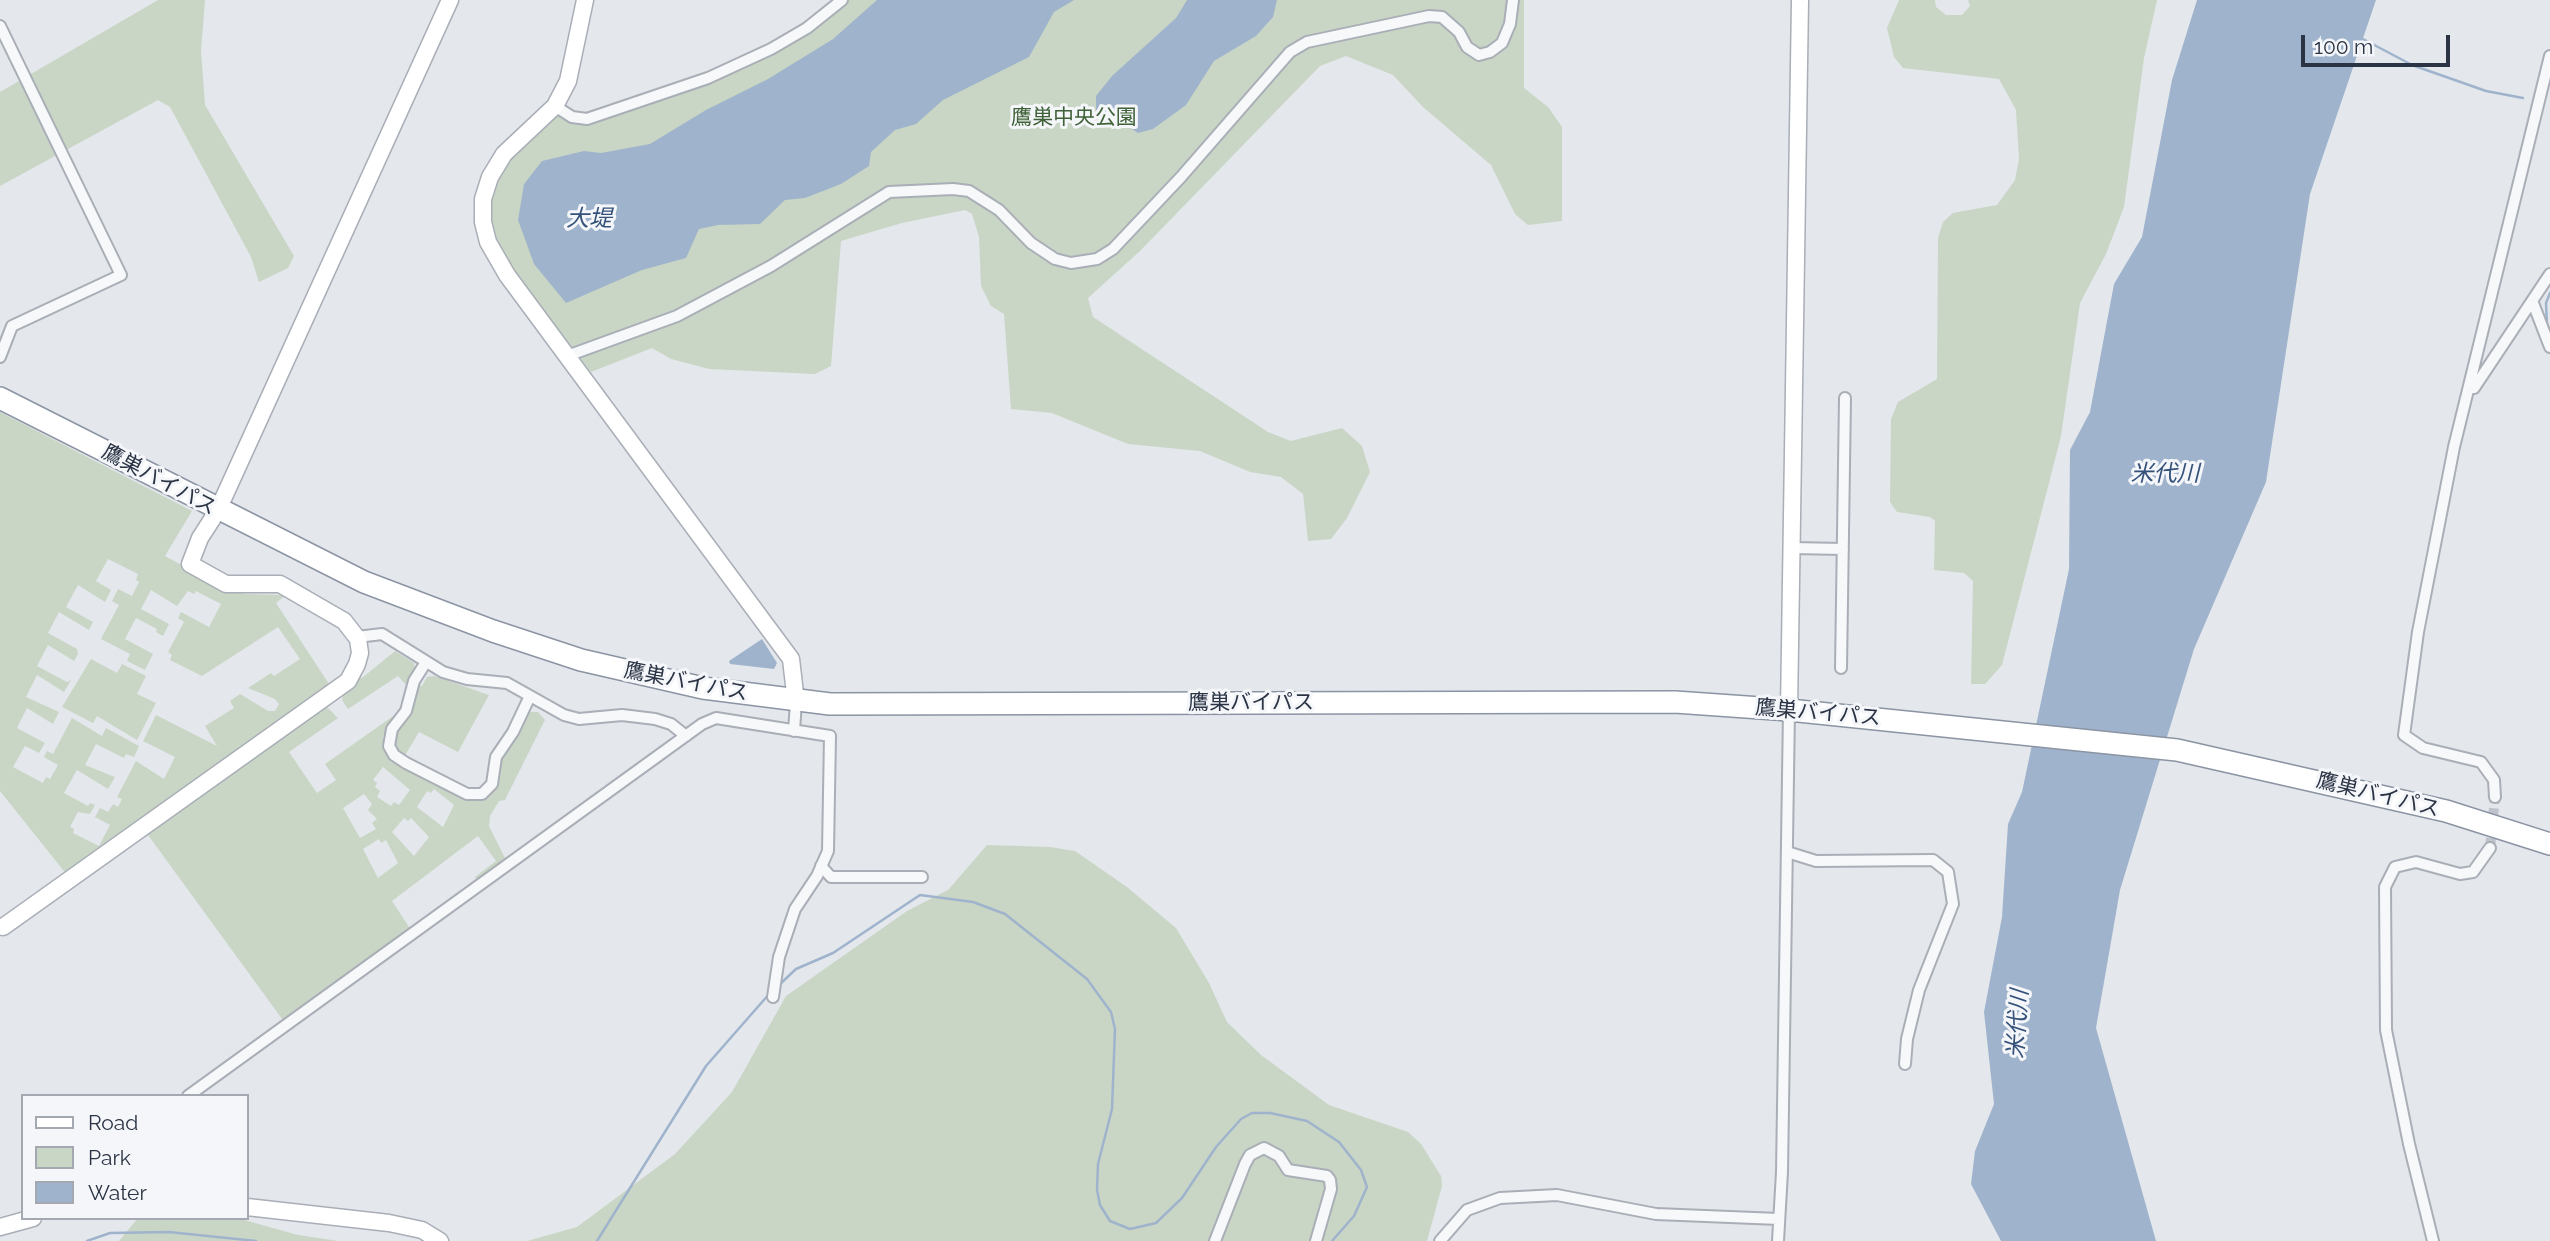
<!DOCTYPE html>
<html>
<head>
<meta charset="utf-8">
<style>
	body { margin:0 }
	#map { position:relative; width:2550px; height:1241px; overflow:hidden; background:#e4e7ec; font-family:Raleway,sans-serif }
	canvas { display:block }
	.legend { position:absolute; left:21px; top:1094px; width:228px; height:126px; box-sizing:border-box; background:#f4f6f9; border:2px solid #a4a8b1; margin:0; padding:9px 12px; list-style:none; font-size:21px; color:#2b3445 }
	.legend li { display:flex; align-items:center; gap:14px; height:35px }
	.legend b { width:35px; border:2px solid #a4a8b1 }
	.scale { position:absolute; left:2301px; top:35px; width:149px; height:32px; box-sizing:border-box; border:4px solid #2b3445; border-top:0; padding-left:9px; font-size:21px; line-height:24px; white-space:nowrap; color:#2b3445; -webkit-text-stroke:5px #f4f6f9; paint-order:stroke }
</style>
</head>
<body>
<div id="map">
<canvas width="2550" height="1241"></canvas>
<ul class="legend">
<li><b style="height:9px;background:#fff"></b>Road</li>
<li><b style="height:19px;background:#c9d6c5"></b>Park</li>
<li><b style="height:19px;background:#9fb4cc"></b>Water</li>
</ul>
<div class="scale">100 m</div>
</div>
<script>
const context = document.querySelector('canvas').getContext('2d');
context.lineJoin = 'round';
function paint(path, color) {
  context.fillStyle = color;
  context.fill(path, 'evenodd');
}
function poly(rows) {
  const path = new Path2D();
  for (const r of rows) {
    path.moveTo(r[0], r[1]);
    for (let i = 2; i < r.length; i += 2) path.lineTo(r[i], r[i + 1]);
  }
  return path;
}
function trace(path, color, width, dash) {
  context.strokeStyle = color;
  context.lineWidth = width;
  context.lineCap = dash ? 'butt' : 'round';
  context.setLineDash(dash || []);
  context.stroke(path);
}
function write(font, color, halo, rows, align = 'center') {
  context.font = font + ' Raleway,"Noto Sans JP",sans-serif';
  context.lineWidth = 6;
  context.setLineDash([]);
  context.textBaseline = 'middle';
  context.strokeStyle = halo;
  context.fillStyle = color;
  for (const [text, x, y, turn = 0] of rows) {
    context.save();
    context.translate(x, y);
    context.rotate((+turn || 0) * Math.PI / 180);
    context.textAlign = isNaN(turn) ? turn : align;
    if (halo) context.strokeText(text, 0, 0);
    context.fillText(text, 0, 0);
    context.restore();
  }
}
paint(poly([
	[158,0,205,0,201,51,205,105,294,256,288,268,259,282,251,257,170,107,158,100,0,186,0,92],
	[842,0,1524,0,1524,88,1548,107,1562,127,1562,221,1528,225,1515,214,1491,165,1423,107,1393,75,1346,56,1320,66,1140,251,1088,298,1093,317,1268,432,1291,441,1342,428,1362,446,1370,472,1347,518,1331,539,1308,541,1303,494,1281,477,1250,472,1200,451,1128,444,1052,413,1011,409,1004,314,991,306,981,286,979,237,972,214,965,210,902,223,841,241,831,366,815,374,709,369,671,359,652,348,591,372,576,353,567,356,488,242,490,177,555,106,587,119,728,71],
	[1899,0,1935,0,1936,7,1946,15,1962,15,1970,6,1968,0,2157,0,2144,58,2124,207,2106,254,2080,303,2061,436,2050,479,2002,665,1985,684,1971,684,1973,581,1964,573,1934,570,1935,521,1930,517,1897,512,1890,502,1891,419,1898,402,1937,379,1938,238,1943,222,1953,213,1997,205,2015,180,2019,159,2016,110,1999,79,1903,68,1894,57,1887,28],
	[0,412,192,511,165,556,224,588,245,594,286,595,276,603,331,687,67,875,0,791],
	[108,559,138,574,136,580,139,582,132,596,118,589,112,601,119,605,101,639,130,654,127,661,145,670,153,654,125,639,136,618,157,629,156,632,163,636,169,624,141,609,151,590,177,606,188,591,194,594,196,591,221,604,209,627,181,612,178,618,184,622,168,652,172,655,170,660,202,676,278,627,300,659,274,676,271,673,248,688,275,699,279,704,275,711,268,711,240,694,230,701,234,708,205,726,217,746,156,715,143,741,175,757,164,779,136,761,117,797,122,799,118,807,113,804,108,812,100,808,95,817,110,825,99,846,73,833,74,829,70,827,78,812,90,814,95,805,90,803,88,806,64,793,77,770,108,789,115,777,85,765,96,744,124,758,126,754,134,757,139,746,106,728,102,736,72,718,53,754,47,751,44,757,58,765,50,779,46,777,43,783,13,767,25,746,39,753,45,743,17,728,27,708,53,724,59,712,26,697,37,675,64,692,71,680,67,682,37,666,48,645,74,661,78,654,77,649,48,633,59,612,89,630,93,622,66,607,78,585,105,602,111,590,96,581],
	[395,651,414,663,415,670,407,686,398,676,348,709,342,700,344,692,356,675,362,678],
	[91,659,117,673,122,664,146,676,137,694,156,703,137,740,97,716,93,723,62,707],
	[434,676,489,695,458,752,419,732,404,757,397,751,394,735,412,714,419,685,422,686,427,677],
	[327,707,338,718,289,752,317,793,336,780,325,764,399,712,383,737,389,754,459,796,474,800,482,798,496,786,502,755,522,728,529,712,538,712,545,720,505,800,499,801,490,816,489,826,506,860,479,882,475,877,496,861,478,836,392,901,411,930,285,1023,148,835,148,828,320,708],
	[383,767,410,790,399,805,394,802,391,806,377,797,380,791,375,787,377,783,373,780],
	[434,789,454,805,443,827,417,807,427,791,431,793],
	[364,794,372,804,368,810,377,819,372,823,376,829,360,838,343,808],
	[404,818,408,821,411,818,429,837,414,856,392,832],
	[379,839,381,843,386,840,398,863,378,878,363,849],
	[987,845,1050,847,1075,851,1127,887,1176,928,1209,983,1227,1022,1261,1055,1329,1105,1408,1132,1421,1144,1441,1176,1442,1186,1427,1241,527,1241,577,1227,675,1154,732,1092,786,996,907,911,948,890],
	[138,1218,237,1218,298,1235,338,1241,119,1241]
]), '#c9d6c5');
paint(poly([
	[877,0,1074,0,1054,12,1029,57,943,100,916,124,895,130,871,152,869,166,841,184,805,198,785,200,760,224,718,225,699,229,686,258,642,270,566,303,534,264,518,220,524,184,542,161,584,151,601,153,650,144,706,110,768,79,833,39],
	[1187,0,1277,0,1273,17,1256,36,1214,61,1186,105,1153,129,1138,133,1112,116,1102,119,1096,111,1096,96,1112,76,1176,18],
	[2197,0,2376,0,2310,194,2266,482,2194,649,2120,890,2096,1028,2156,1241,2001,1241,1971,1184,1975,1151,1994,1104,1984,1012,2002,917,2008,824,2022,792,2069,569,2070,450,2090,412,2114,284,2142,237,2172,80],
	[762,639,777,663,774,669,730,664,729,661]
]), '#9fb4cc');
trace(poly([
	[2363,39,2412,65,2486,91,2523,98],
	[2547,325,2546,303,2550,293],
	[778,986,796,969,833,953,920,895,973,902,1005,914,1087,979,1111,1012,1115,1029,1112,1109,1098,1164,1097,1190,1100,1205,1110,1221,1130,1229,1156,1223,1182,1198,1216,1147,1241,1119,1252,1113,1270,1113,1307,1121,1339,1142,1361,1170,1367,1187,1354,1216,1332,1241],
	[87,1241,110,1233,169,1232,256,1241],
	[597,1241,706,1066,770,993]
]), '#9fb4cc', 2.5);
trace(poly([
	[2490,848,2495,797]
]), '#bfc3cb', 10, [10, 5]);
const street = poly([
	[0,26,121,275,12,326,0,357],
	[555,106,572,117,587,119,708,78,771,49,807,28,842,0],
	[2533,303,2550,347],
	[567,356,677,316,771,266,889,192,953,189,969,191,999,210,1031,243,1055,259,1071,263,1097,259,1113,249,1181,177,1290,52,1307,42,1429,16,1442,17,1459,32,1467,47,1479,55,1490,52,1502,43,1510,24,1513,0],
	[2474,388,2550,274],
	[1792,548,1843,549],
	[357,637,382,634,443,672,467,679,507,683,564,715,579,719,622,715,655,719,671,724,686,736],
	[426,662,414,681,406,711,392,729,389,746,394,755,406,763,467,794,482,794,492,784,496,757,513,732,530,696],
	[1841,668,1845,398],
	[794,731,796,702],
	[2495,797,2494,780,2481,762,2423,748,2404,735,2418,632,2454,447,2550,56],
	[1787,852,1816,861,1933,860,1948,872,1953,904,1919,990,1907,1039,1905,1064],
	[821,866,831,877,922,877],
	[188,1096,702,724,716,718,830,736,828,851,817,876,795,909,779,957,773,997],
	[1215,1241,1245,1164,1250,1155,1264,1148,1279,1156,1288,1170,1327,1176,1330,1180,1331,1189,1316,1241],
	[1440,1241,1467,1210,1500,1198,1557,1195,1656,1214,1779,1219],
	[1778,1241,1782,1172,1789,710],
	[2433,1241,2409,1144,2386,1030,2385,887,2395,867,2416,862,2460,874,2473,872,2490,848]
]);
const secondary = poly([
	[585,0,568,81,555,106,504,154,490,177,483,199,483,222,488,242,507,275,791,659,796,702],
	[1789,710,1800,0],
	[3,927,348,681,357,664,360,653,358,639,344,621,280,584,226,584,190,564,200,538,218,510,450,0],
	[247,1207,389,1223,422,1230,440,1241],
	[0,1227,33,1218]
]);
const highway = poly([
	[0,398,364,582,493,631,581,660,703,688,830,704,1675,702,1789,710,2177,750,2446,811,2550,844]
]);
trace(street, '#a9aeb7', 14);
trace(secondary, '#a9aeb7', 19);
trace(highway, '#8b94a3', 24);
trace(street, '#f7f8fa', 10);
trace(secondary, '#fff', 16);
trace(highway, '#fff', 21);
write('21px', '#3f6138', '#f4f6f9', [
	["鷹巣中央公園",1074,118]
]);
write('21px', '#2b3445', '#f4f6f9', [
	["鷹巣バイパス",159,480,28],
	["鷹巣バイパス",686,682,11],
	["鷹巣バイパス",1251,703],
	["鷹巣バイパス",1818,713,5],
	["鷹巣バイパス",2378,795,14]
]);
write('italic 23px', '#34527a', '#f4f6f9', [
	["大堤",589,219],
	["米代川",2165,474],
	["米代川",2018,1024,-86]
]);
</script>
</body>
</html>
